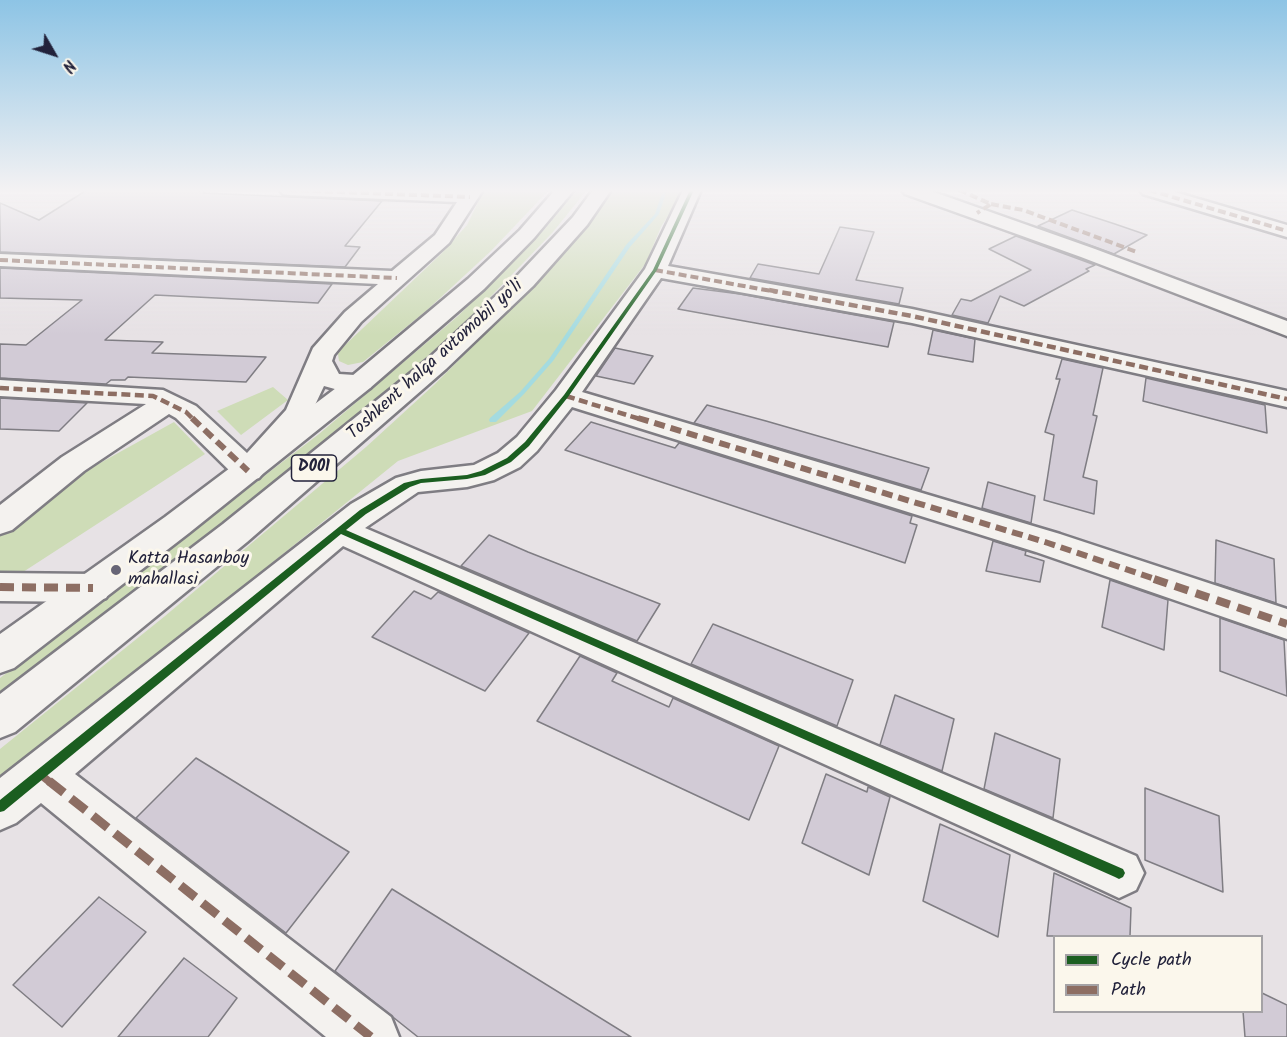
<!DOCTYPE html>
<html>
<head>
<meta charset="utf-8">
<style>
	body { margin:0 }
	#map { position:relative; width:1287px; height:1037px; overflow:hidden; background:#e7e2e5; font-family:Kalam,sans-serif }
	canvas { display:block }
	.legend { position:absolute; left:1053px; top:935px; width:210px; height:78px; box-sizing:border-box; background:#fbf7ec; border:2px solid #a4a2a5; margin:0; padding:8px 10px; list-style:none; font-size:18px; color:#22223b }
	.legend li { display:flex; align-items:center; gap:12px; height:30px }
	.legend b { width:30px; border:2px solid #a4a2a5 }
	.north { position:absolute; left:24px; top:24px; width:60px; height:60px; -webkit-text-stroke:4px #fbf7ec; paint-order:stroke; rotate:129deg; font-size:16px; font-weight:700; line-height:24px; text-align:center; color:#22223b }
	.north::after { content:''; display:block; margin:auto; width:21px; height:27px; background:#22223b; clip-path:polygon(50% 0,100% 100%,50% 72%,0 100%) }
</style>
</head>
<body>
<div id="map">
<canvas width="1287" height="1037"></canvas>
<ul class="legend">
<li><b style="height:8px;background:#1b5e20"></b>Cycle path</li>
<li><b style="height:8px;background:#8d6e63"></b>Path</li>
</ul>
<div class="north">N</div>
</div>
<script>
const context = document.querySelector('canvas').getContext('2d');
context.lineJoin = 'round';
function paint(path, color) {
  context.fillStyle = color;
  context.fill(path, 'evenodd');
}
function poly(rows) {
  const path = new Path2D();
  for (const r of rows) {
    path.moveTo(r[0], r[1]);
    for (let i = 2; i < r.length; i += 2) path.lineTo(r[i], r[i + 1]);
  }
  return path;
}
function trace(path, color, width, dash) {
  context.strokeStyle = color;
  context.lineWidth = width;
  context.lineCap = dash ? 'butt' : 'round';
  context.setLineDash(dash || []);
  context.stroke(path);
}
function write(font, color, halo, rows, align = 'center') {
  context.font = font + ' Kalam,sans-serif';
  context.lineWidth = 6;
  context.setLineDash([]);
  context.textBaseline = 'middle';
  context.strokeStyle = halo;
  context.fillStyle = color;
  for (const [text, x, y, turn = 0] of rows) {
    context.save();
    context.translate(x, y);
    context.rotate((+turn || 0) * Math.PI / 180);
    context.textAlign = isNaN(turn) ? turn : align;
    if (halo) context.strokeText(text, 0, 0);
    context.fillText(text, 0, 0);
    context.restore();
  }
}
paint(poly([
	[484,190,549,190,491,251,426,311,363,362,348,365,339,361,338,354,343,347,441,254,467,225],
	[577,190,587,190,553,232,471,317,410,372,333,438,0,697,0,678,319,434,458,316,543,231],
	[613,190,684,190,661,227,646,263,532,411,398,461,0,783,0,749,165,616,366,447,435,384,531,288,593,217],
	[273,387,288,400,241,435,217,411],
	[174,422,205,454,20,574,0,573,0,536,64,483]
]), '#cedcb7');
paint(poly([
	[663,190,667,190,659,214,630,247,553,361,524,394,496,422,490,422,489,420,490,418,520,392,549,359,626,245,655,214,663,190]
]), '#a4dbe0');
const building = poly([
	[87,190,205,191,203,193,382,201,345,246,360,247,345,267,0,252,0,203,39,220,87,190],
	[1072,210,1115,224,1147,235,1114,254,1038,226,1072,210],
	[840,227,874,232,856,280,903,288,899,304,750,278,758,264,819,274,840,227],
	[1016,236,1095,265,1086,269,1089,271,1024,306,1000,296,988,323,952,315,961,299,971,301,1031,270,989,249,1016,236],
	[0,268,332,284,318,303,155,295,105,340,163,342,152,353,266,357,246,382,128,377,125,380,111,380,106,384,0,378,0,344,26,345,82,300,0,298,0,268],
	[693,288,740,294,894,322,888,347,678,309,693,288],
	[933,330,975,339,973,362,928,354,933,330],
	[615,348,653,356,634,384,596,376,615,348],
	[1062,359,1103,368,1093,415,1097,416,1083,477,1097,481,1094,514,1044,500,1054,435,1045,432,1060,379,1056,379,1062,359],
	[1146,378,1265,405,1267,433,1143,401,1146,378],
	[0,398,87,403,59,431,0,429,0,398],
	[707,405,766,421,929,468,921,490,694,423,707,405],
	[591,422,675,448,679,443,912,516,910,523,917,525,905,563,565,450,591,422],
	[988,482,1035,496,1031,523,982,508,988,482],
	[489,535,528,552,660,604,637,641,461,566,489,535],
	[1216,540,1274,559,1276,603,1215,583,1216,540],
	[993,541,1026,551,1025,555,1044,561,1040,582,986,571,993,541],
	[1110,580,1168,600,1164,650,1102,627,1110,580],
	[414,591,431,599,438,592,529,633,485,691,372,637,414,591],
	[1220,618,1284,640,1287,696,1220,671,1220,618],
	[713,624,853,680,837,726,691,664,713,624],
	[580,656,617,673,612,681,669,707,673,698,779,746,749,820,537,721,580,656],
	[895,695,954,719,942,771,880,745,895,695],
	[995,733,1060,759,1053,818,984,789,995,733],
	[196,758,349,852,286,933,136,818,196,758],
	[826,774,867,792,868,787,890,797,869,875,802,843,826,774],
	[1145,788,1219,816,1223,892,1145,860,1145,788],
	[940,824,1010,855,998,937,923,901,940,824],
	[1054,873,1131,908,1130,936,1047,936,1054,873],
	[392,889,471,938,631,1037,418,1037,335,971,392,889],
	[99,897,146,932,62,1027,13,985,99,897],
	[184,958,237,998,208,1037,118,1037,184,958],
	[1262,993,1287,1005,1287,1037,1245,1037,1243,1011,1262,1011,1262,993]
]);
paint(building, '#d2cbd6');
trace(building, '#7f7d83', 1.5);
const minor = poly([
	[280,190,483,190,449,243,361,322,334,355,332,361,339,374,370,376,374,382,370,388,342,391,324,386,308,420,259,478,248,481,237,478,176,418,169,414,84,471,12,530,0,534,0,505,62,457,146,404,0,396,0,380,163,390,196,406,247,453,286,410,313,348,345,312,378,284,0,266,0,254,392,271,435,235,457,202,289,195,283,194,280,190],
	[683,190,701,190,668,266,912,309,1287,391,1287,407,912,323,661,278,582,392,1060,534,1287,609,1287,639,1036,552,572,407,537,451,520,467,494,480,467,487,418,492,365,528,1136,856,1144,873,1136,890,1119,898,1102,890,343,546,75,774,391,1017,399,1037,326,1037,41,803,16,823,0,830,0,778,351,504,396,478,421,471,474,465,498,453,517,437,556,390,645,269,683,190],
	[902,190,928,190,1095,249,1287,321,1287,336,1081,257,905,194,902,190],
	[1140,190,1168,190,1287,225,1287,237,1143,194,1140,190],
	[0,573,93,574,106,578,111,588,106,598,93,602,0,601,0,573]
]);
const highway = poly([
	[555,190,574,190,534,238,484,289,370,388,189,533,14,668,0,673,0,634,165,517,352,376,468,279,520,230,555,190],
	[593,190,611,190,587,225,533,286,446,369,247,542,15,732,0,738,0,694,223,524,428,359,517,276,573,217,593,190]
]);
trace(minor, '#7f7d83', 5);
trace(highway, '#7f7d83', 5);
paint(minor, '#f4f2ef');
paint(highway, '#f4f2ef');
trace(poly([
	[289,190,470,197],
	[959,190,991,204,977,213],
	[1149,190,1287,231],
	[991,204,1023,210,1137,252],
	[0,260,397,278],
	[655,270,777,292]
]), '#8d6e63', 4, [8, 4]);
trace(poly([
	[769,290,912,316,1287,399],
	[0,388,153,396,186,412,194,420],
	[566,396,643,420]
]), '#8d6e63', 4.5, [9, 4.5]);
trace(poly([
	[192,418,248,471],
	[638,418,1048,543,1158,580]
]), '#8d6e63', 6, [11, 6]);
trace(poly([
	[1154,579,1287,624],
	[0,587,93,588],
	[41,775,51,783]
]), '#8d6e63', 8, [14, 8]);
trace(poly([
	[49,781,371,1037]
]), '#8d6e63', 9, [19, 9]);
paint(poly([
	[690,190,694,190,657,270,568,397,529,446,511,462,485,475,467,479,421,483,410,487,366,514,346,530,1123,869,1125,873,1123,877,1119,879,1115,877,341,534,4,811,0,812,0,800,360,510,404,483,421,479,467,475,481,471,507,458,525,442,564,395,653,270,690,190]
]), '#1b5e20');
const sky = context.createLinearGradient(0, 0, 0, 335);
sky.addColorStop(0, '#8dc4e5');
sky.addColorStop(0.57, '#f4f2f3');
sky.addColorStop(1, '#f4f2f300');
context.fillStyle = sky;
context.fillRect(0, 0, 1287, 335);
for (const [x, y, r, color] of [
	[116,570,6,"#676576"]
]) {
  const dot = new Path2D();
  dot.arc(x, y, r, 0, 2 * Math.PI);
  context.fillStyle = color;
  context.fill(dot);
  trace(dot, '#fbf7ec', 2);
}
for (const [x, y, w] of [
	[314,468,45]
]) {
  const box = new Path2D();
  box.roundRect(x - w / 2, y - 13, w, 26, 4.5);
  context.fillStyle = '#fbf7ec';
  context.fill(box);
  trace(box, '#22223b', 1.5);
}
write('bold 16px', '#22223b', null, [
	["D001",314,468]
]);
write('18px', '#22223b', '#fbf7ec', [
	["Toshkent halqa avtomobil yo'li",436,361,-42]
]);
write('18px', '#22223b', '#fbf7ec', [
	["Katta Hasanboy",128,560],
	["mahallasi",128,581]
], 'left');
</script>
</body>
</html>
